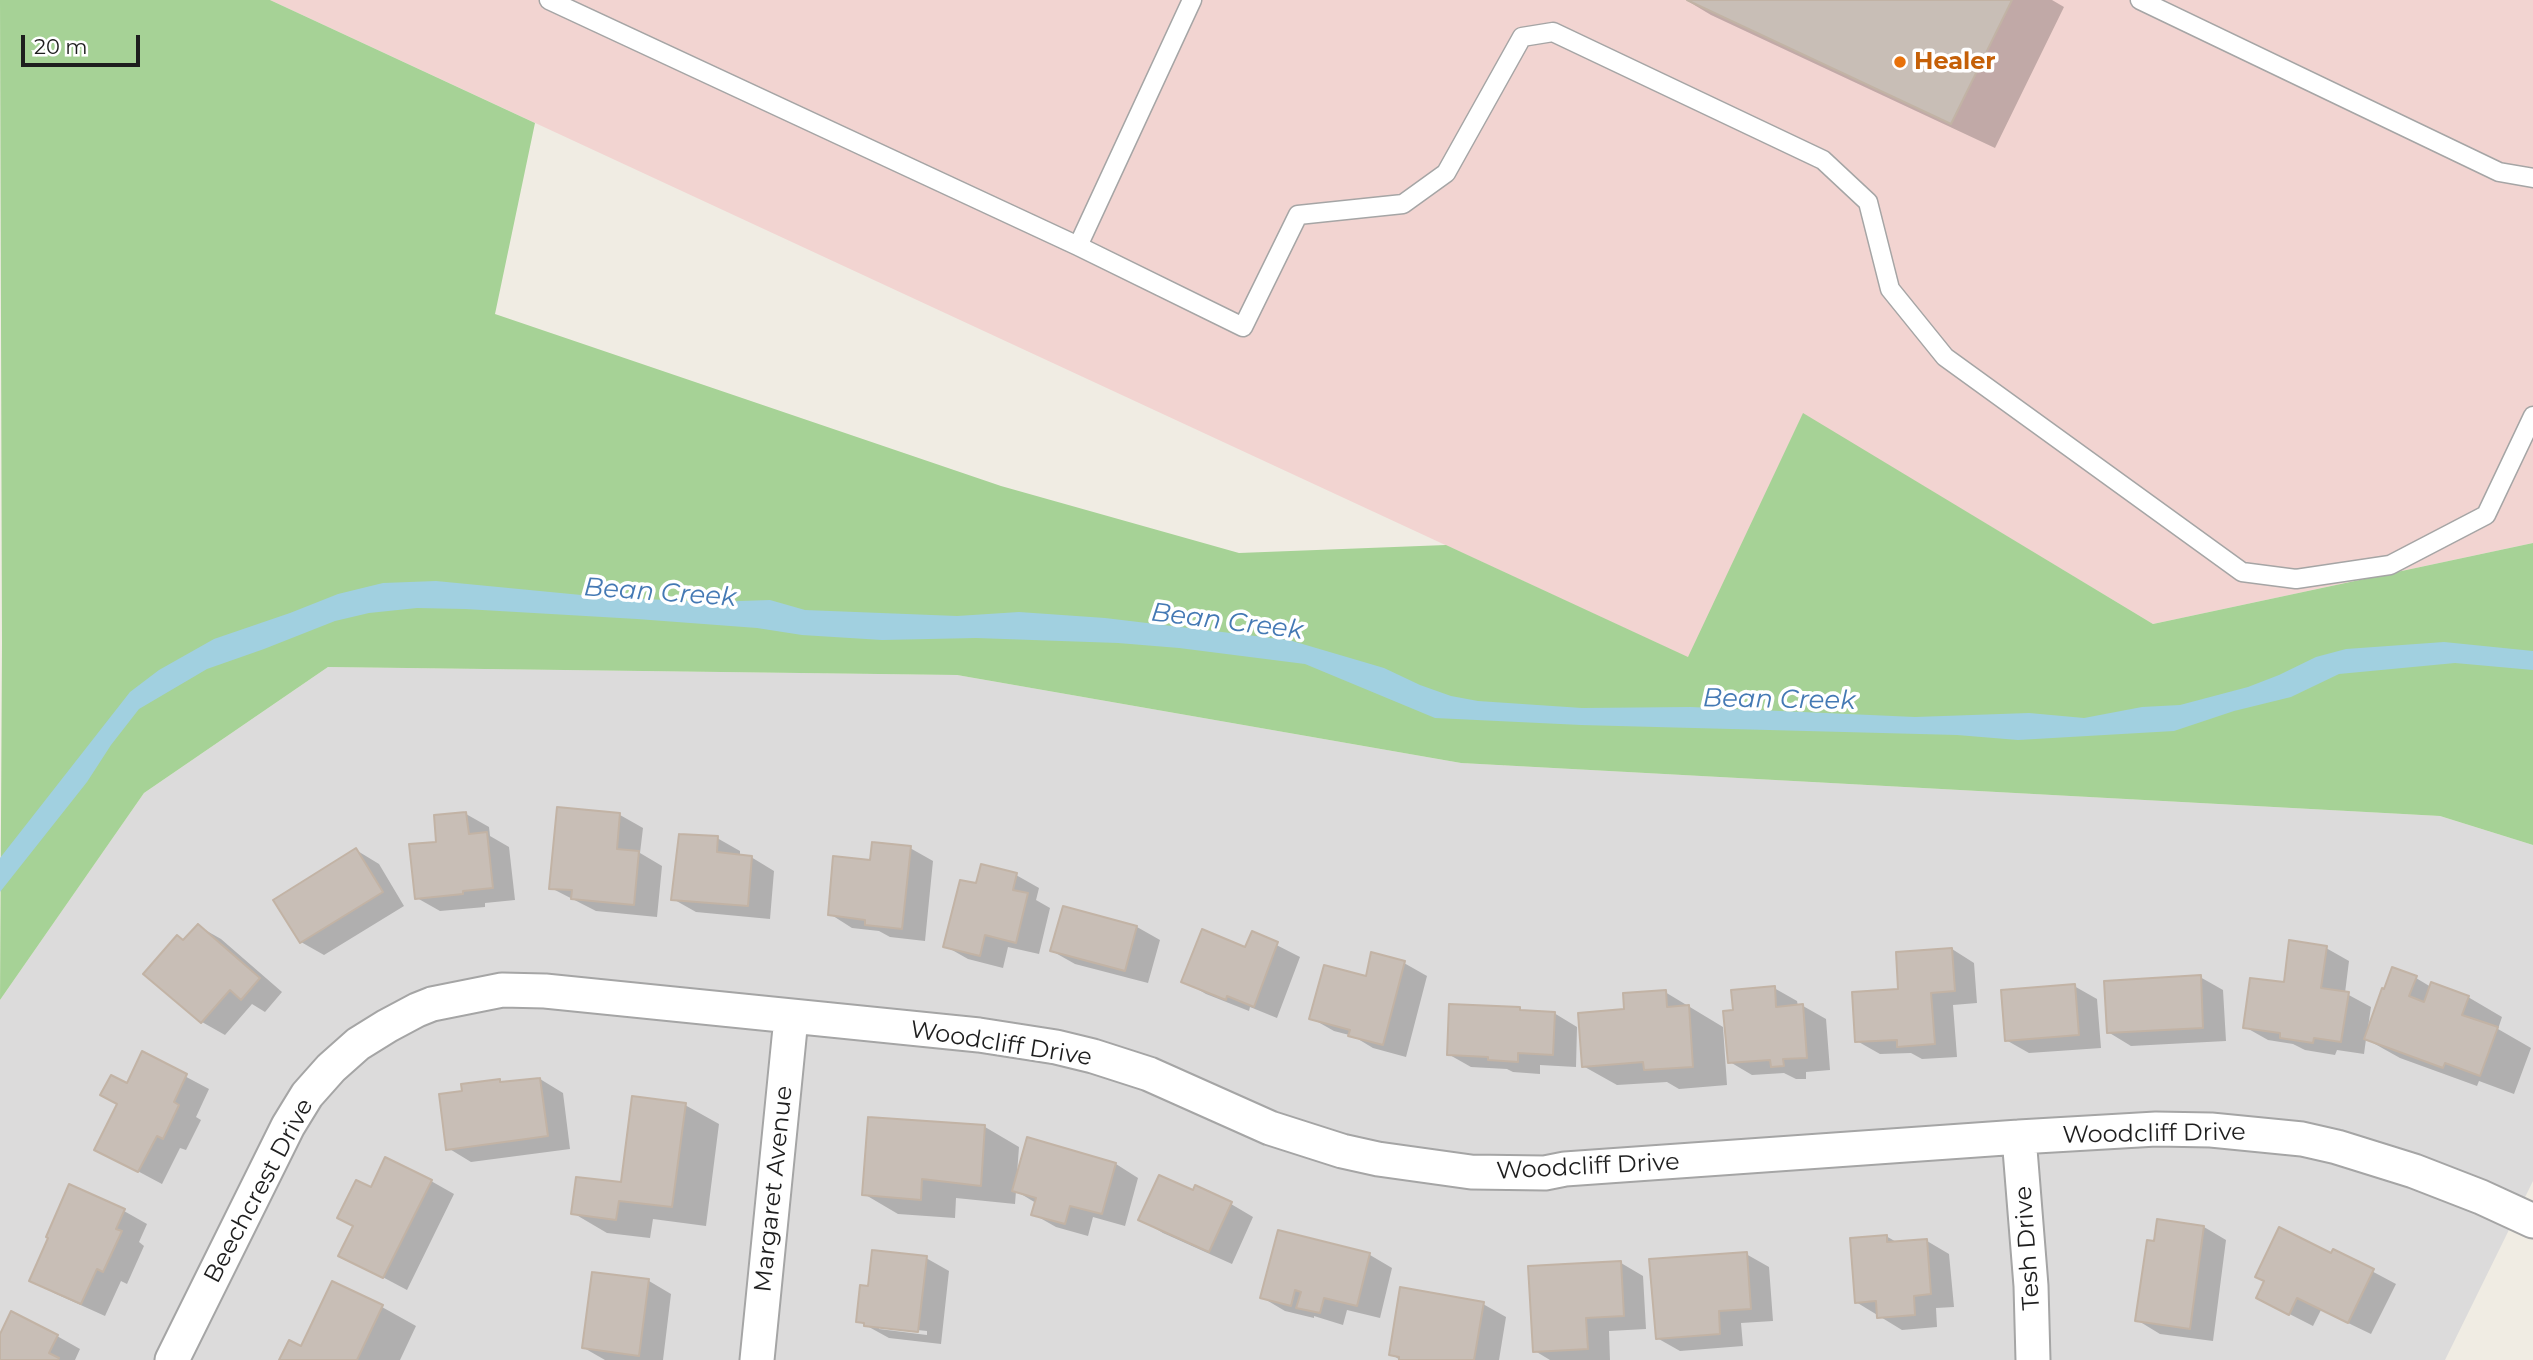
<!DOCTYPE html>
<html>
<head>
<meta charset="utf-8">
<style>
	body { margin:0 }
	#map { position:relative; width:2533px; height:1360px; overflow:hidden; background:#f0ece3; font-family:Montserrat,sans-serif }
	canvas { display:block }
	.scale { position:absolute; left:21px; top:35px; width:119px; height:32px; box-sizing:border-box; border:4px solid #1e1e1e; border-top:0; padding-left:9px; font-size:21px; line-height:24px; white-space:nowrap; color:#1e1e1e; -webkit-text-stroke:5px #fff; paint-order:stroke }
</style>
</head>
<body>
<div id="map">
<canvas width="2533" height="1360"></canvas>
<div class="scale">20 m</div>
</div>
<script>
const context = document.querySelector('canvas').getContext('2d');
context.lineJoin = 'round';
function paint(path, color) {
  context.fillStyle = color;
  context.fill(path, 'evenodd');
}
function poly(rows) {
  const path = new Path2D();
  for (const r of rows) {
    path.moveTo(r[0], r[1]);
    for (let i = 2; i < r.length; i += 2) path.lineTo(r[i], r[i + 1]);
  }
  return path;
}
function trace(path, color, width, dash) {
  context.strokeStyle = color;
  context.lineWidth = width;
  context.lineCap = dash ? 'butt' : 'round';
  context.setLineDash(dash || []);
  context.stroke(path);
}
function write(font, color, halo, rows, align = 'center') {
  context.font = font + ' Montserrat,sans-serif';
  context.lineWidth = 7;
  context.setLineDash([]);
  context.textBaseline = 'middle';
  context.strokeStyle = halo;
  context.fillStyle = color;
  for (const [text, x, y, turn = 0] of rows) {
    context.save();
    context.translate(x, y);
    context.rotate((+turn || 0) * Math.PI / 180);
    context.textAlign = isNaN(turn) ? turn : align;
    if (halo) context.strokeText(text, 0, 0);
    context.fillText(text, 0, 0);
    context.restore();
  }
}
paint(poly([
	[328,667,957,675,1461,763,2440,816,2533,845,2533,1181,2445,1360,0,1360,0,1000,144,793]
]), '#dcdbdb');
paint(poly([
	[270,0,2533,0,2533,543,2153,624,1803,414,1689,658]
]), '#f2d4d1');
paint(poly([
	[0,0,270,0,535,123,495,314,1001,486,1239,553,1446,545,1688,657,1803,413,2153,624,2533,543,2533,845,2440,816,1461,763,957,675,328,667,144,793,0,1000,2,643]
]), '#a6d296');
paint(poly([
	[436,581,602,597,710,602,770,600,805,610,957,616,1019,612,1105,618,1289,640,1384,668,1420,685,1451,696,1478,701,1582,708,1691,707,1915,717,2029,713,2084,718,2142,707,2180,705,2248,687,2279,675,2316,657,2346,649,2444,642,2533,651,2533,670,2455,663,2339,674,2291,697,2234,711,2174,731,2018,740,1957,735,1581,725,1435,718,1305,664,1179,648,1118,643,976,638,882,640,802,635,757,628,637,619,465,609,417,608,369,613,335,621,264,649,207,669,139,709,111,745,87,782,0,892,0,858,130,692,159,670,214,639,290,613,338,594,383,583]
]), '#a1d0e0');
paint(poly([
	[1686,0,2052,0,2064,7,1995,148,1711,15],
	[466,814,489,827,490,836,509,847,515,900,485,903,485,907,440,911,417,898,438,844],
	[620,815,643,828,640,853,662,866,657,917,596,911,551,888],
	[717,838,740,851,740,856,751,857,774,871,770,919,696,912,673,899],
	[910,848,933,861,925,941,890,937,879,931,852,928,830,914,872,862],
	[356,850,379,864,404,906,324,955,301,942],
	[1016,875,1039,888,1036,900,1050,908,1039,954,1008,947,1003,968,968,959,945,946,977,886],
	[198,926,221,939,282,992,265,1012,252,1004,225,1035,202,1022,146,974,185,942],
	[1137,927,1160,940,1148,983,1075,964,1052,951],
	[1253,933,1300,957,1277,1018,1250,1007,1249,1011,1206,994,1184,981,1246,949],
	[2326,948,2349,961,2345,993,2371,1007,2368,1027,2416,978,2431,987,2468,997,2502,1017,2498,1029,2531,1048,2514,1094,2479,1081,2477,1086,2400,1058,2366,1039,2364,1054,2337,1050,2335,1055,2305,1050,2293,1044,2268,1040,2245,1027,2285,984],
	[1952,949,1974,963,1977,1003,1953,1005,1957,1057,1922,1059,1911,1053,1880,1054,1857,1041,1900,991],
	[1404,963,1427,976,1406,1057,1373,1048,1353,1036,1334,1031,1311,1018,1367,978],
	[2200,977,2223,990,2226,1041,2131,1046,2108,1032],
	[2074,986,2097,999,2101,1048,2029,1053,2006,1040],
	[1774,988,1797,1001,1798,1006,1803,1006,1826,1019,1830,1070,1806,1072,1806,1079,1796,1079,1784,1073,1752,1075,1730,1062,1734,1012],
	[1665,992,1723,1027,1727,1085,1679,1089,1667,1082,1617,1085,1583,1066],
	[1520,1009,1525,1012,1554,1013,1577,1027,1576,1067,1540,1065,1540,1074,1513,1072,1507,1069,1471,1067,1448,1054],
	[143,1054,209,1089,196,1117,201,1120,186,1150,180,1148,162,1184,96,1149],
	[540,1079,563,1093,570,1149,471,1162,448,1148,463,1092,499,1080,505,1084],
	[685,1105,719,1124,706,1226,653,1219,650,1238,607,1233,573,1213,622,1184],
	[870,1119,985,1127,1019,1147,1017,1174,1029,1139,1116,1164,1138,1178,1125,1226,1093,1217,1088,1236,1056,1227,1033,1214,1036,1203,1016,1191,1015,1204,956,1198,955,1218,898,1214,864,1194],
	[431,1181,454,1194,407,1290,341,1255,372,1190],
	[1194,1192,1231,1204,1253,1217,1232,1264,1163,1233,1140,1219],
	[124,1211,147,1224,139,1242,144,1246,127,1284,121,1281,105,1316,54,1293,32,1280],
	[2204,1227,2226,1240,2213,1341,2160,1334,2137,1320,2155,1243],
	[1279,1232,1370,1255,1392,1268,1380,1318,1347,1310,1343,1325,1314,1316,1314,1318,1285,1311,1263,1298],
	[1886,1236,1898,1243,1927,1241,1949,1254,1954,1307,1936,1308,1937,1327,1902,1330,1856,1302],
	[2334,1251,2396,1284,2371,1334,2321,1310,2313,1326,2258,1298,2332,1255],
	[1746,1254,1769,1267,1773,1321,1741,1323,1743,1346,1680,1351,1657,1338],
	[926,1258,949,1271,941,1344,889,1338,858,1321,870,1288],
	[879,1326,927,1331,927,1335,879,1329],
	[1621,1263,1643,1276,1646,1329,1609,1331,1610,1360,1550,1360,1535,1351],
	[649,1281,671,1294,663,1360,605,1360,584,1348],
	[333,1283,382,1307,416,1326,400,1360,281,1360,302,1348],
	[1483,1304,1506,1317,1499,1360,1400,1360,1391,1354],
	[57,1336,80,1349,75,1360,0,1360,0,1337]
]), '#0003');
const building = poly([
	[1687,0,2012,0,1951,124,1687,0],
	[557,807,620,813,617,849,639,851,634,905,571,899,572,890,549,889,557,807],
	[466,812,469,834,487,832,493,888,463,891,463,894,415,899,409,844,436,842,434,815,466,812],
	[679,834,718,836,717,852,752,856,748,906,671,900,679,834],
	[872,842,911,846,902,929,865,925,865,920,828,915,833,856,870,860,872,842],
	[356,848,383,892,300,943,273,900,356,848],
	[981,864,1017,873,1013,890,1028,893,1016,943,985,935,980,956,943,947,960,880,976,883,981,864],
	[1063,906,1137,926,1125,971,1050,951,1063,906],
	[198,924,260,978,241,1000,230,990,201,1023,143,974,177,935,183,940,198,924],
	[1202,929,1245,947,1252,931,1278,942,1254,1007,1227,996,1226,1000,1181,982,1202,929],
	[2289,940,2327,946,2321,988,2349,992,2341,1042,2314,1038,2313,1043,2280,1038,2280,1033,2243,1028,2250,978,2284,982,2289,940],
	[1952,948,1955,991,1931,993,1935,1044,1897,1047,1897,1040,1855,1042,1852,992,1898,989,1896,952,1952,948],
	[1371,952,1405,961,1383,1045,1348,1036,1350,1030,1309,1019,1324,965,1366,976,1371,952],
	[2392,967,2417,976,2409,996,2424,1002,2431,982,2469,996,2462,1015,2498,1027,2480,1076,2445,1063,2443,1068,2364,1039,2382,988,2384,989,2392,967],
	[2201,975,2203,1028,2107,1033,2104,981,2201,975],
	[2075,984,2079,1035,2005,1041,2001,990,2075,984],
	[1775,986,1776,1007,1803,1004,1807,1058,1783,1059,1784,1066,1771,1067,1770,1060,1728,1063,1723,1011,1733,1010,1731,990,1775,986],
	[1666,990,1667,1007,1689,1005,1693,1067,1644,1070,1643,1062,1582,1067,1578,1013,1624,1009,1623,993,1666,990],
	[1449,1004,1520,1007,1520,1010,1555,1012,1553,1055,1518,1053,1518,1062,1488,1060,1488,1057,1447,1055,1449,1004],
	[142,1051,187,1074,174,1102,179,1105,163,1139,157,1136,138,1172,94,1150,117,1104,100,1095,111,1075,127,1083,142,1051],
	[540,1078,548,1136,446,1150,439,1094,462,1091,461,1084,500,1079,500,1082,540,1078],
	[632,1096,686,1103,672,1207,619,1201,616,1220,571,1214,576,1177,621,1182,632,1096],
	[868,1117,985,1125,981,1186,922,1179,921,1200,862,1195,868,1117],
	[1027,1137,1116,1163,1102,1214,1070,1206,1065,1224,1031,1215,1036,1198,1012,1191,1027,1137],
	[385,1157,432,1180,383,1278,338,1256,353,1226,337,1218,356,1180,371,1187,385,1157],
	[1159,1175,1193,1190,1195,1185,1232,1202,1209,1252,1138,1220,1159,1175],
	[69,1184,125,1209,116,1229,122,1231,103,1272,97,1269,81,1304,29,1281,48,1238,46,1237,69,1184],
	[2157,1219,2204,1226,2190,1329,2135,1321,2147,1240,2154,1241,2157,1219],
	[2279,1227,2331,1253,2333,1249,2374,1269,2348,1323,2297,1298,2289,1315,2256,1298,2264,1281,2255,1277,2279,1227],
	[1278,1230,1370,1253,1357,1306,1324,1298,1320,1313,1296,1308,1301,1292,1295,1290,1291,1306,1260,1298,1278,1230],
	[1887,1235,1887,1242,1927,1239,1931,1294,1914,1296,1915,1315,1877,1318,1876,1301,1855,1303,1850,1238,1887,1235],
	[872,1250,927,1256,918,1332,864,1326,864,1323,856,1322,860,1285,868,1286,872,1250],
	[1747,1252,1751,1309,1719,1311,1720,1334,1656,1339,1649,1259,1747,1252],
	[1621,1261,1624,1316,1586,1318,1588,1349,1533,1352,1528,1266,1621,1261],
	[592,1272,649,1279,639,1356,582,1348,592,1272],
	[332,1281,383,1305,357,1360,279,1360,289,1340,301,1346,332,1281],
	[1400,1287,1484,1302,1474,1360,1399,1360,1399,1357,1389,1355,1400,1287],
	[11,1311,58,1335,49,1353,59,1358,58,1360,0,1360,0,1334,11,1311]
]);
paint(building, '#c8beb6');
trace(building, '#c2b3a5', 2);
const service = poly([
	[549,0,1078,246,1243,327,1298,215,1403,204,1446,173,1522,37,1553,32,1823,160,1868,202,1890,289,1945,357,2242,572,2296,579,2390,565,2486,515,2533,416],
	[2140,0,2499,172,2533,178],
	[1078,246,1192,0]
]);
const minor = poly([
	[2019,1137,2031,1286,2033,1360],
	[172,1360,288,1126,307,1095,331,1068,358,1044,387,1026,417,1010,432,1004,502,990,545,991,979,1035,1056,1047,1093,1056,1149,1074,1270,1128,1342,1151,1378,1159,1471,1172,1545,1173,1565,1169,2019,1137,2156,1129,2211,1130,2302,1139,2337,1147,2414,1171,2481,1197,2533,1221],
	[757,1360,791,1018]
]);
trace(service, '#a5a5a5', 21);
trace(minor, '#a5a5a5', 37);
trace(service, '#fff', 18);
trace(minor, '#fff', 33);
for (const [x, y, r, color] of [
	[1900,62,7,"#e8710a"]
]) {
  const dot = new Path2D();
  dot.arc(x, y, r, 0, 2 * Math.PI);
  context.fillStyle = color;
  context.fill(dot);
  trace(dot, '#fff', 2.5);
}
write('bold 24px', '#c56008', '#fff', [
	["Healer",1914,62]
], 'left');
write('24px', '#1e1e1e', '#fff', [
	["Woodcliff Drive",1001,1044,9],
	["Woodcliff Drive",2154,1134,-1],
	["Woodcliff Drive",1588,1167,-3],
	["Margaret Avenue",774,1189,-84],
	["Beechcrest Drive",259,1191,-62],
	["Tesh Drive",2028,1248,-94]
]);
write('italic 26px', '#4479b4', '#fff', [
	["Bean Creek",660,593,4],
	["Bean Creek",1227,622,7],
	["Bean Creek",1779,700,1]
]);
</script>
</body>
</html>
